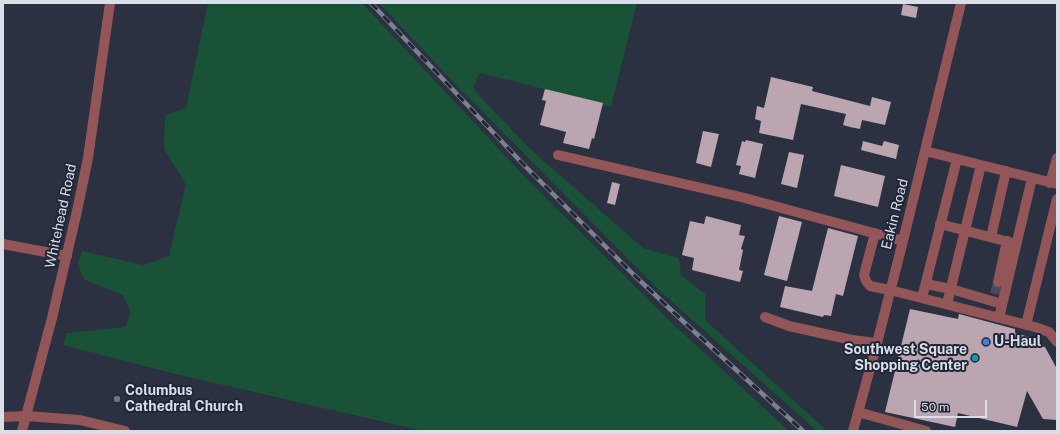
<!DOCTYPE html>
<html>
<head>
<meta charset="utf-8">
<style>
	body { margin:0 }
	#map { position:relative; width:1060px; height:434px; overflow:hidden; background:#2b3141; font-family:"Public Sans",sans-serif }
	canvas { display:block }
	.frame { position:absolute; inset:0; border:4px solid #dadee9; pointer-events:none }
	.scale { position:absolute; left:914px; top:400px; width:73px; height:18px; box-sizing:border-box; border:2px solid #dadee9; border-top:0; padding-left:5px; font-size:12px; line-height:14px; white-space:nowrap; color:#dadee9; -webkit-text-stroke:3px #212736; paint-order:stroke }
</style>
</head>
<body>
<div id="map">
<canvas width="1060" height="434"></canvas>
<div class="frame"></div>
<div class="scale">50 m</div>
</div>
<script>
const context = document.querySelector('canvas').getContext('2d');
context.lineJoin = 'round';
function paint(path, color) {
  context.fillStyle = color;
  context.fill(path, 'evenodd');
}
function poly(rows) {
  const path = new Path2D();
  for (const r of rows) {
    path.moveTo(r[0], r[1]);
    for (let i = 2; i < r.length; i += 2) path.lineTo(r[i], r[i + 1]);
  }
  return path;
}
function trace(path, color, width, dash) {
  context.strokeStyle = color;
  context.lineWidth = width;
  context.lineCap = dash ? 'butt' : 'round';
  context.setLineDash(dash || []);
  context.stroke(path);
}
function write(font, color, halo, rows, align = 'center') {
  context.font = font + ' "Public Sans",sans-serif';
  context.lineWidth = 4;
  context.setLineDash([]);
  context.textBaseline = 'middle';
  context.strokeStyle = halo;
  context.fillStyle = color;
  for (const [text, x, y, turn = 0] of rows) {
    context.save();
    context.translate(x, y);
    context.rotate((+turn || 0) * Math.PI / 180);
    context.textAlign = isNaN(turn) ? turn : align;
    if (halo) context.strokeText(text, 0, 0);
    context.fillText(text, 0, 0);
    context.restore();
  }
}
paint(poly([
	[208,3,362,3,526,178,673,324,789,431,423,431,176,374,63,345,67,333,125,327,131,313,123,295,83,279,78,262,82,251,143,265,169,256,186,184,164,149,165,115,186,108],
	[379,3,637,3,611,107,517,82,479,73,474,87,475,91,528,147,643,248,679,258,681,275,705,294,705,320,827,431,817,431,662,293,459,88]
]), '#195237');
paint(poly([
	[903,4,918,7,916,18,901,15],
	[771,77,813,87,812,91,870,106,872,97,891,102,885,125,862,120,860,129,850,127,843,125,846,114,801,104,793,140,759,133,761,121,755,119,757,106,764,108],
	[545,89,603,103,594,139,592,138,589,149,563,143,566,132,540,125,546,101,542,100],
	[703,131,719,134,711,167,696,163],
	[746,140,763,144,755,178,739,174,741,166,736,165,742,141,745,142],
	[863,141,882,146,884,141,899,145,896,159,861,150],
	[789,152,804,155,797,188,781,184],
	[841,165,885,176,878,207,834,196],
	[612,182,620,184,615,205,607,203],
	[706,216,741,225,739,235,745,236,741,249,743,250,739,270,743,271,740,282,692,270,694,258,682,255,690,221,704,224],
	[779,216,802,222,787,281,764,275],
	[828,228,858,236,843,296,836,294,831,316,824,315,823,317,780,307,785,286,812,291],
	[910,309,958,319,959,314,1015,329,1015,333,1040,340,1038,346,1045,347,1057,369,1057,420,1043,419,1027,391,1017,427,958,413,955,427,885,412]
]), '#bba5b0');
trace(poly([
	[995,294,998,282]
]), '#454b5a', 10, [10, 5]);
trace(poly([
	[925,151,1057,184],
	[558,155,741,197,903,241],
	[1050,183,1057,158],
	[940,224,1016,244],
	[875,233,864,275,866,281,870,286,890,290,1035,327,1049,332,1057,342],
	[991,237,1006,171],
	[3,244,67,256],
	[998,282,1007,241],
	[926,284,951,289,1002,304],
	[922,298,957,159],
	[947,304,981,165],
	[765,317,789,326,852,340,877,343],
	[999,318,1032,178],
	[1026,325,1057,199],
	[858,412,926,431],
	[3,417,26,416,80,420,125,431],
	[22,431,52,318,77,211,88,158,110,3],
	[853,431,877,343,903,241,961,3]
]), '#925659', 10);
const rail = poly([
	[371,3,523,164,635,276,686,324,803,431]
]);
trace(rail, '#7c818e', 4.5);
trace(rail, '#212736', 3, [9]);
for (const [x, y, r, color] of [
	[986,342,4,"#3f7fe0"],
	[975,358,4,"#0f9aa8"],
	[117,399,4,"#6b7280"]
]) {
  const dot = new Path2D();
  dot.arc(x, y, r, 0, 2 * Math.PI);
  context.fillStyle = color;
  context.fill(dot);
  trace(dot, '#212736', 1.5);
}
write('14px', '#dadee9', '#212736', [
	["Eakin Road",895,214,-76],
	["Whitehead Road",61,216,-78]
]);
write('bold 14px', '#dadee9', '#212736', [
	["U-Haul",994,342],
	["Southwest Square",967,350,"right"],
	["Shopping Center",967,366,"right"],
	["Columbus",125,391],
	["Cathedral Church",125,407]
], 'left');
</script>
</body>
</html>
